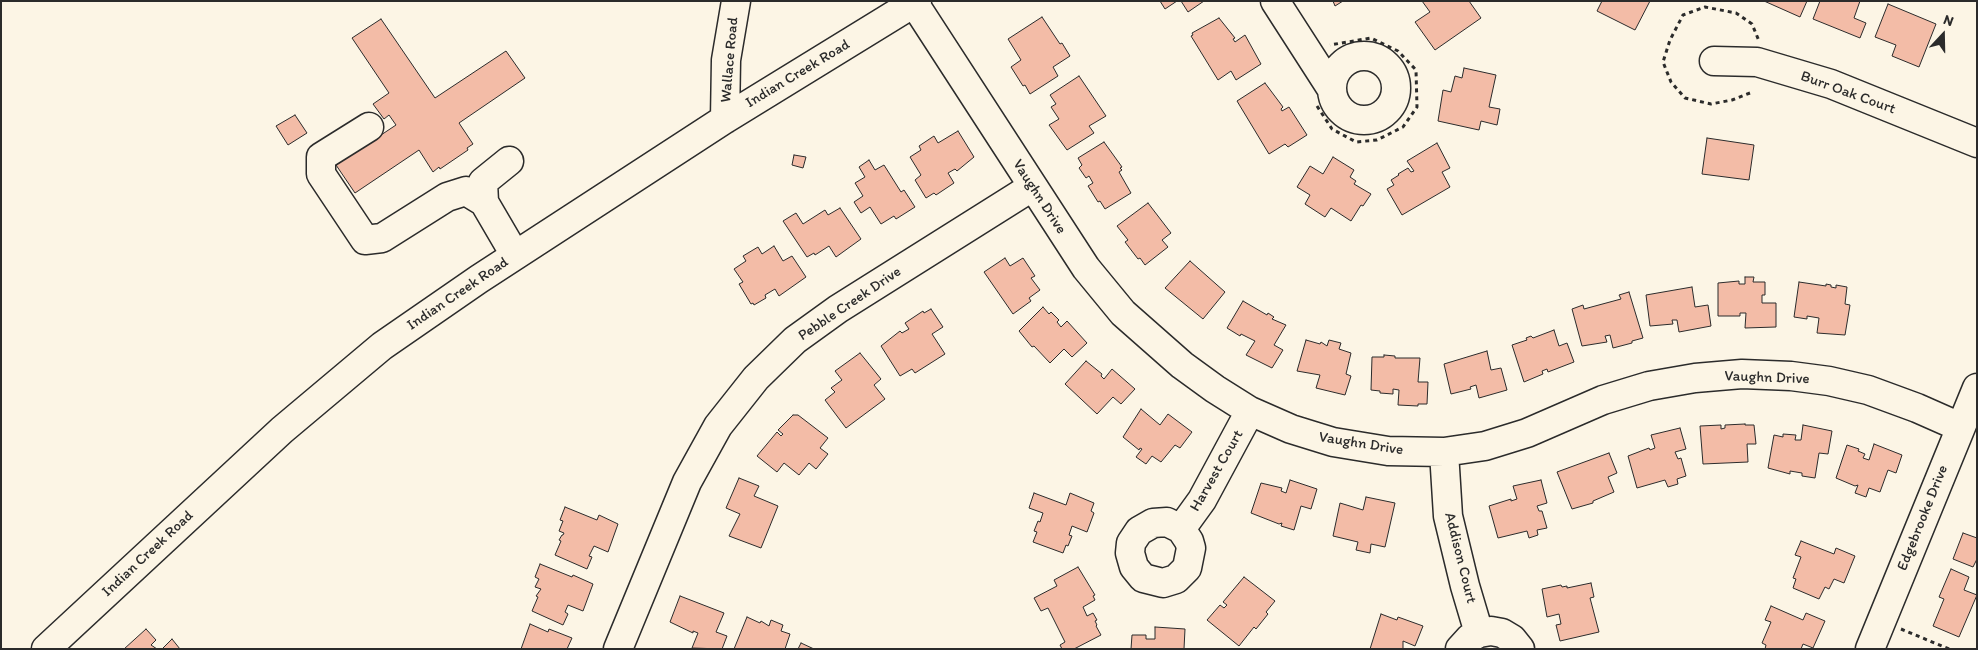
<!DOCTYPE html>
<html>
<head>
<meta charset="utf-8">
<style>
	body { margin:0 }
	#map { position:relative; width:1978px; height:650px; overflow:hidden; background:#fcf5e5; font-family:Itim,sans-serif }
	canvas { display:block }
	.frame { position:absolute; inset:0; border:2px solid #2b2b2b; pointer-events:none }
	.north { position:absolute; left:1918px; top:10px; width:50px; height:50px; -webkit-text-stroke:4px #fcf5e5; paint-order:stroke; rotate:21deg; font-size:14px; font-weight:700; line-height:20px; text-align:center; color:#2b2b2b }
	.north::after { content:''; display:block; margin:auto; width:18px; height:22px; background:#2b2b2b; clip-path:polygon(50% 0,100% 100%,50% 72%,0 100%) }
</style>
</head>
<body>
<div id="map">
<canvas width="1978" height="650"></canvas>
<div class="frame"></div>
<div class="north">N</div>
</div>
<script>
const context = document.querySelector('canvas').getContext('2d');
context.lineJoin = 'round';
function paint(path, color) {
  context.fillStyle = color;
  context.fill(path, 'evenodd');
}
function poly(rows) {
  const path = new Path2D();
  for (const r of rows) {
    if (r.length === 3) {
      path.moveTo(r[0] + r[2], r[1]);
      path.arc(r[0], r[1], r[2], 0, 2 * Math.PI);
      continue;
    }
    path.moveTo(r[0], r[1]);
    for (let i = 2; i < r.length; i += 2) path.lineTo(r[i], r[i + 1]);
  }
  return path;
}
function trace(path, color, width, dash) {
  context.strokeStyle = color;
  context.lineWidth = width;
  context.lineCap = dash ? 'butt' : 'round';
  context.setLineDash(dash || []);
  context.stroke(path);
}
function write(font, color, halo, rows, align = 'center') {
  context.font = font + ' Itim,sans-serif';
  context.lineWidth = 4;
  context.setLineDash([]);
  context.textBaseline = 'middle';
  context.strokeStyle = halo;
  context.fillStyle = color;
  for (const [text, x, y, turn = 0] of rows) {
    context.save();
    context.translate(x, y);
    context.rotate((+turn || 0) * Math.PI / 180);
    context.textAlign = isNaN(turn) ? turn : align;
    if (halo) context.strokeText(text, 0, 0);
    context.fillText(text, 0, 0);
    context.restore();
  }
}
const building = poly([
	[1160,1,1177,1,1165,9,1160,1],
	[1181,1,1204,1,1188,12,1181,1],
	[1333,1,1343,1,1335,6,1333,1],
	[1422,1,1469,1,1481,18,1435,50,1415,22,1430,12,1422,1],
	[1602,1,1650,1,1635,30,1597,11,1602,1],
	[1764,1,1807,1,1800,17,1764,1],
	[1820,1,1860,1,1854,18,1866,23,1860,38,1813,19,1820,1],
	[1888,4,1936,24,1919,67,1892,56,1896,45,1875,37,1888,4],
	[1042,17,1060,44,1062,43,1070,56,1053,67,1058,76,1030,94,1025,85,1023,86,1011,67,1021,60,1008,39,1042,17],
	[1219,18,1235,38,1233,39,1235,42,1245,35,1261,64,1236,80,1231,71,1218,80,1191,36,1193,35,1192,33,1219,18],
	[381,19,435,98,506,51,525,78,459,123,473,144,467,148,468,150,440,169,439,167,433,172,419,150,355,193,336,165,396,125,389,115,384,119,373,104,389,93,352,38,381,19],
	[1464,68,1496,75,1489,107,1500,109,1497,125,1481,121,1479,130,1438,121,1443,90,1451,92,1455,76,1462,78,1464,68],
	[1079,76,1106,116,1089,126,1094,133,1067,150,1049,125,1059,119,1051,107,1056,104,1050,95,1079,76],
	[1265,83,1283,107,1281,109,1282,111,1289,107,1307,135,1288,147,1285,144,1269,154,1237,101,1265,83],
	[295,115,307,133,288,145,276,126,295,115],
	[958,131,974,157,957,171,955,169,948,173,954,183,936,195,934,193,926,198,915,180,921,175,910,157,921,150,919,146,934,136,938,143,958,131],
	[1707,138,1754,145,1749,180,1702,174,1707,138],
	[1104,142,1122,167,1120,168,1122,170,1119,172,1131,193,1105,209,1100,201,1098,202,1088,186,1093,183,1089,176,1086,178,1079,168,1082,165,1078,158,1104,142],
	[1437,143,1450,168,1442,172,1450,187,1402,215,1387,189,1394,185,1391,180,1399,175,1398,174,1408,168,1411,172,1414,171,1407,161,1437,143],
	[794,155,806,157,803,168,792,165,794,155],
	[1333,157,1354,170,1350,177,1356,181,1354,184,1371,194,1363,206,1361,205,1351,221,1331,208,1325,217,1305,204,1310,195,1297,187,1310,166,1323,174,1333,157],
	[869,160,875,170,884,165,901,192,904,190,915,207,896,219,894,216,881,224,870,207,861,213,854,202,863,196,855,183,865,177,859,167,869,160],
	[1148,203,1171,233,1162,240,1168,247,1145,265,1140,258,1138,259,1125,242,1128,240,1117,226,1148,203],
	[840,208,861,239,836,257,829,246,815,255,814,253,807,257,783,221,796,213,803,224,825,210,828,215,840,208],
	[774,246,783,261,792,256,806,277,779,296,775,289,765,295,766,298,754,305,753,303,751,304,739,284,743,282,734,269,746,261,743,256,758,247,762,254,774,246],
	[1005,258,1010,266,1023,258,1035,276,1031,278,1040,290,1029,298,1031,301,1013,314,984,272,1005,258],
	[1190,261,1225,292,1203,319,1165,288,1190,261],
	[1745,277,1754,277,1753,282,1765,282,1765,295,1762,295,1762,303,1776,303,1776,327,1745,328,1746,313,1740,313,1740,316,1718,316,1718,283,1739,281,1739,284,1745,284,1745,277],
	[1799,282,1826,286,1826,284,1831,285,1831,287,1836,288,1836,285,1847,287,1845,304,1850,305,1845,335,1817,333,1819,318,1807,316,1807,319,1794,317,1799,282],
	[1692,287,1695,307,1708,305,1711,326,1679,332,1677,320,1672,320,1673,324,1650,326,1646,295,1692,287],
	[1629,292,1643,338,1632,341,1632,343,1613,348,1610,335,1605,336,1607,342,1582,346,1572,309,1583,305,1584,309,1621,299,1619,295,1629,292],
	[1243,301,1267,315,1268,313,1274,317,1272,319,1286,325,1274,345,1283,350,1272,368,1246,355,1255,341,1241,334,1240,336,1227,328,1243,301],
	[1043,307,1049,314,1051,312,1059,320,1057,322,1061,327,1067,321,1087,343,1072,357,1064,349,1050,363,1034,346,1032,347,1019,331,1043,307],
	[931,309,943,327,932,334,945,354,915,373,912,369,900,376,881,346,900,331,902,333,909,329,905,323,923,311,924,313,931,309],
	[1554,330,1559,346,1567,343,1574,362,1548,372,1547,369,1542,371,1543,374,1524,382,1512,345,1527,340,1526,338,1531,336,1533,338,1554,330],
	[1306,340,1320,344,1321,342,1327,346,1329,340,1341,343,1339,349,1351,353,1346,374,1351,376,1345,395,1316,388,1320,375,1297,371,1306,340],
	[1487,351,1491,370,1501,368,1507,390,1479,398,1476,385,1470,387,1471,389,1451,394,1444,364,1487,351],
	[860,353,881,379,874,385,885,399,846,428,825,400,835,392,831,388,842,380,835,371,860,353],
	[1384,355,1395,356,1395,358,1420,358,1418,382,1428,382,1427,404,1418,404,1418,406,1398,405,1399,390,1393,389,1393,394,1380,393,1380,391,1371,390,1372,357,1384,357,1384,355],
	[1086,361,1102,374,1101,376,1104,379,1112,369,1135,389,1121,404,1113,397,1097,414,1065,384,1086,361],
	[1141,409,1160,425,1168,414,1192,432,1180,448,1175,445,1161,462,1152,456,1146,464,1136,457,1142,449,1140,448,1139,450,1123,437,1141,409],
	[793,415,798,415,828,438,820,448,828,454,816,469,809,463,799,475,784,463,777,472,757,456,777,432,781,436,783,434,778,430,793,415],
	[1745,424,1745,425,1754,425,1756,444,1747,444,1748,462,1703,464,1700,426,1721,425,1721,429,1725,428,1725,425,1745,424],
	[1803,425,1832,431,1828,454,1819,453,1815,478,1802,476,1802,473,1790,471,1790,474,1768,468,1774,435,1783,437,1783,434,1796,435,1795,440,1801,440,1803,425],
	[1680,428,1686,449,1675,452,1678,459,1681,458,1686,476,1677,479,1678,484,1668,487,1665,480,1637,488,1628,456,1649,448,1650,450,1655,448,1651,435,1680,428],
	[1874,444,1902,455,1896,473,1888,470,1880,492,1869,488,1866,497,1855,493,1858,485,1855,486,1836,478,1847,445,1859,449,1858,451,1865,454,1863,458,1869,460,1874,444],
	[1609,453,1617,473,1608,477,1614,492,1593,501,1593,503,1572,509,1557,472,1609,453],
	[739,478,759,486,754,496,778,506,761,548,729,536,740,514,726,508,739,478],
	[1290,480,1317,489,1311,509,1301,506,1294,530,1281,526,1282,523,1279,524,1251,513,1261,483,1282,488,1281,491,1286,493,1290,480],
	[1541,480,1547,503,1537,506,1539,511,1542,511,1547,528,1537,530,1538,535,1529,538,1527,531,1498,538,1489,506,1511,499,1511,501,1517,499,1513,486,1541,480],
	[1034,493,1066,505,1070,493,1094,503,1091,511,1094,513,1087,532,1072,526,1069,535,1072,536,1068,546,1066,545,1063,553,1033,542,1037,532,1034,531,1038,521,1040,522,1043,513,1029,508,1034,493],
	[1366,497,1395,503,1385,547,1371,544,1370,553,1356,550,1358,542,1333,536,1340,503,1363,510,1366,497],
	[565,507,592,518,597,520,599,515,618,524,608,552,594,546,589,556,592,557,587,569,555,555,561,541,559,540,562,535,563,535,564,533,559,531,563,521,560,520,565,507],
	[1963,533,1977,538,1977,559,1973,567,1953,559,1963,533],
	[1801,541,1834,554,1836,548,1855,556,1844,583,1834,579,1829,589,1825,587,1819,599,1793,588,1796,579,1793,578,1801,557,1795,555,1801,541],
	[540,564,572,577,573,575,593,584,583,611,568,605,565,612,568,614,563,625,532,611,538,597,536,596,541,589,535,587,539,579,535,577,540,564],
	[1078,567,1095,595,1093,596,1095,600,1083,607,1087,616,1093,613,1097,620,1095,621,1097,625,1096,626,1101,635,1074,649,1062,649,1060,645,1065,642,1048,608,1041,611,1034,598,1057,586,1054,580,1078,567],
	[1951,569,1969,577,1964,590,1977,595,1959,637,1933,626,1944,599,1939,597,1951,569],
	[1244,577,1275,601,1266,612,1268,614,1256,629,1254,627,1239,646,1207,620,1220,605,1224,608,1227,605,1223,602,1244,577],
	[1591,583,1594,597,1590,598,1599,632,1560,641,1556,625,1561,624,1559,614,1547,617,1542,589,1561,585,1562,587,1567,586,1567,588,1591,583],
	[680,596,724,613,716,632,727,636,722,649,692,648,698,633,693,631,693,633,670,622,680,596],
	[1771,606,1803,620,1806,613,1825,621,1813,648,1803,644,1801,649,1765,649,1766,645,1762,643,1771,622,1765,620,1771,606],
	[1381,614,1397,620,1398,617,1423,626,1415,646,1403,641,1403,649,1370,649,1381,614],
	[747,617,760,623,761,621,769,626,771,620,783,625,781,631,790,634,785,649,734,649,747,617],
	[530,624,548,632,549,629,572,638,567,649,521,649,530,624],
	[1155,627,1185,629,1184,649,1131,649,1132,635,1146,635,1146,639,1155,639,1155,627],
	[146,629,156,640,151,645,157,649,124,649,146,629],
	[172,639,180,649,162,649,172,639],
	[801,643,814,649,798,649,801,643]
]);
paint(building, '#f3bca7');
trace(building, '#2b2b2b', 1);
const minor = poly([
	[1275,1,1331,88],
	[914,3,1086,268,1123,313,1182,365,1215,389,1250,411,1291,429,1333,442,1388,451,1444,452,1485,446,1527,433,1603,400,1649,386,1695,378,1742,374,1791,376,1829,381,1868,390,1917,408,1960,427],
	[1364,88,32],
	[1714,61,1757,62,1831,84,1977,143],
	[725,119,726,60,736,1],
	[369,127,321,157,321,174,365,240,382,238,447,197,466,191,484,202,515,255],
	[484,202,483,182,509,161],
	[1444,452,1448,516,1465,586,1479,633],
	[1181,529,1189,541,1191,548,1187,568,1176,579,1163,583,1143,578,1134,567,1130,553,1131,543,1139,531,1153,523,1167,522,1181,529,1202,500,1250,411],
	[46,649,282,430,382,346,479,279,725,119,917,1],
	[618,649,687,482,718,426,756,378,795,340,838,309,1032,187],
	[1460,649,1470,638,1479,633,1491,631,1502,633,1512,639,1520,649],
	[1870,649,1977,388]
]);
trace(minor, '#2b2b2b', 31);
trace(poly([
	[1750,93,1732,100,1711,104,1685,98,1671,82,1663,62,1670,40,1683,15,1705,7,1736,13,1752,24,1759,41],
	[1317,106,1332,129,1356,142,1377,140,1403,127,1417,107,1416,70,1398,51,1371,38,1330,45],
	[1901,629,1949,649]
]), '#2b2b2b', 3, [4, 4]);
trace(minor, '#fcf5e5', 28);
write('15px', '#2b2b2b', '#fcf5e5', [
	["Wallace Road",730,60,-85],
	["Indian Creek Road",798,74,-31],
	["Burr Oak Court",1848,93,20],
	["Vaughn Drive",1039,197,57],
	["Indian Creek Road",458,294,-34],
	["Pebble Creek Drive",850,304,-34],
	["Vaughn Drive",1767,378,2],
	["Vaughn Drive",1361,444,9],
	["Harvest Court",1217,471,-60],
	["Edgebrooke Drive",1923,518,-68],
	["Indian Creek Road",148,554,-43],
	["Addison Court",1460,558,76]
]);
</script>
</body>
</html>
